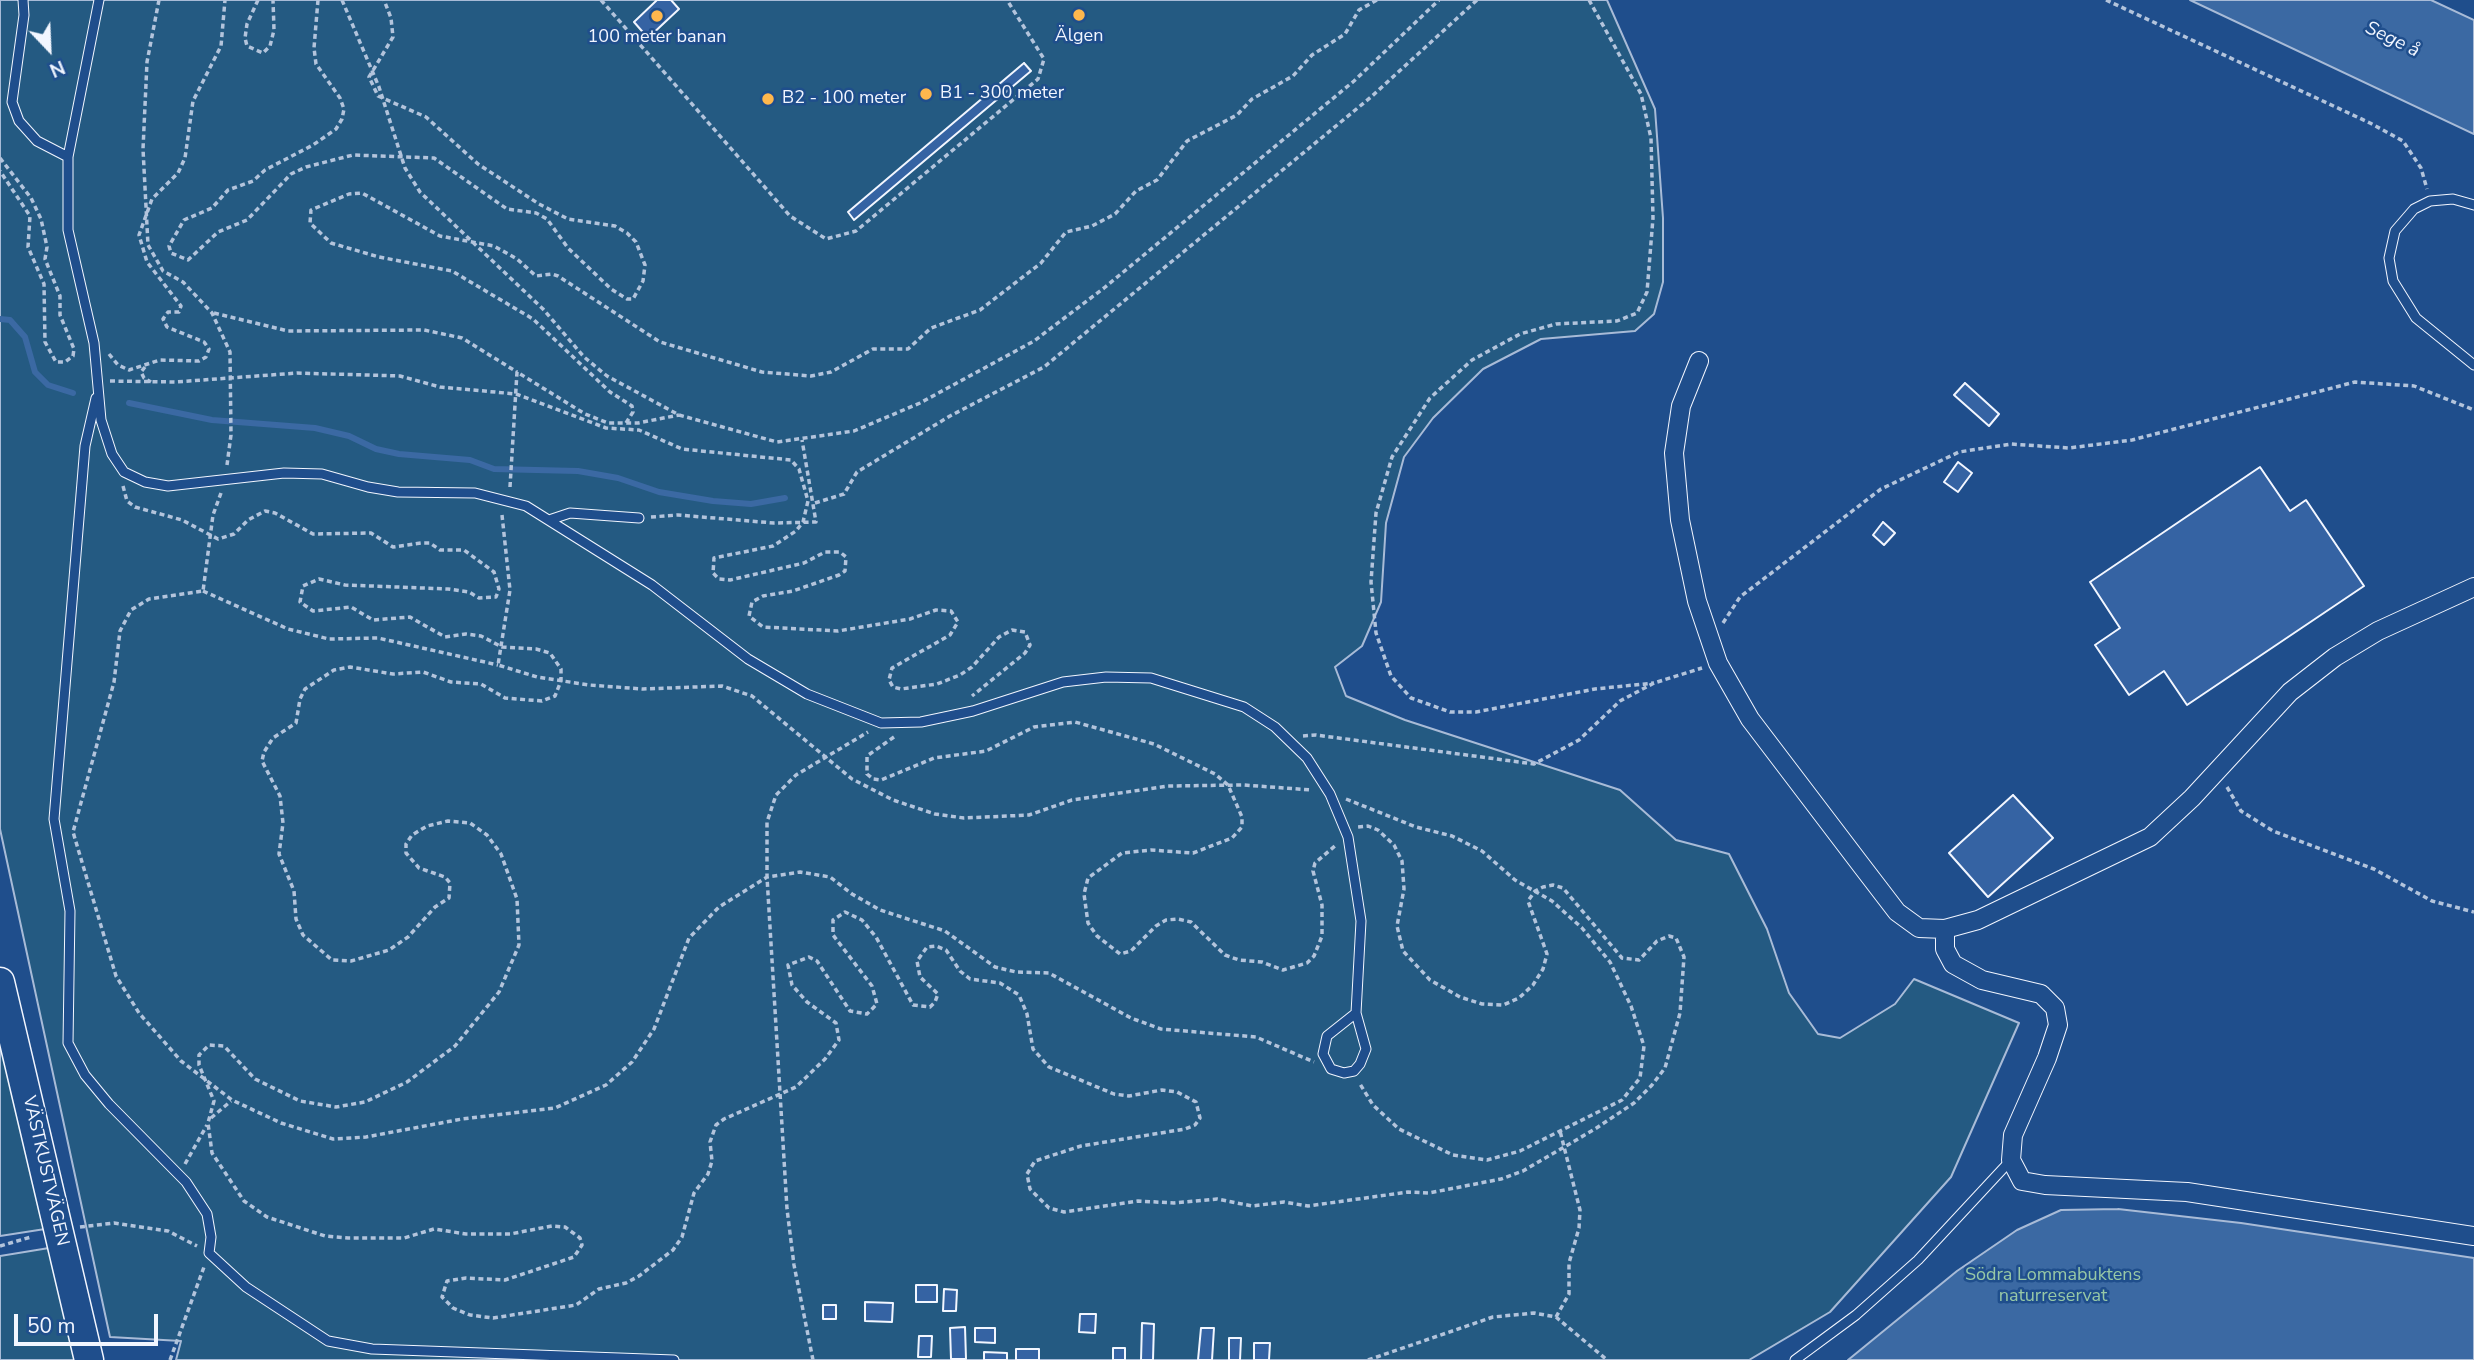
<!DOCTYPE html>
<html>
<head>
<meta charset="utf-8">
<style>
	body { margin:0 }
	#map { position:relative; width:2474px; height:1360px; overflow:hidden; background:#1f4e8c; font-family:"Nunito Sans",sans-serif }
	canvas { display:block }
	.north { position:absolute; left:14px; top:14px; width:70px; height:70px; -webkit-text-stroke:5px #1f4e8c; paint-order:stroke; rotate:157deg; font-size:19px; font-weight:700; line-height:28px; text-align:center; color:#f2f6ff }
	.north::after { content:''; display:block; margin:auto; width:24px; height:32px; background:#f2f6ff; clip-path:polygon(50% 0,100% 100%,50% 72%,0 100%) }
	.scale { position:absolute; left:14px; top:1314px; width:144px; height:32px; box-sizing:border-box; border:4px solid #f2f6ff; border-top:0; padding-left:9px; font-size:21px; line-height:24px; white-space:nowrap; color:#f2f6ff; -webkit-text-stroke:5px #1f4e8c; paint-order:stroke }
</style>
</head>
<body>
<div id="map">
<canvas width="2474" height="1360"></canvas>
<div class="north">N</div>
<div class="scale">50 m</div>
</div>
<script>
const context = document.querySelector('canvas').getContext('2d');
context.lineJoin = 'round';
function paint(path, color) {
  context.fillStyle = color;
  context.fill(path, 'evenodd');
}
function poly(rows) {
  const path = new Path2D();
  for (const r of rows) {
    path.moveTo(r[0], r[1]);
    for (let i = 2; i < r.length; i += 2) path.lineTo(r[i], r[i + 1]);
  }
  return path;
}
function trace(path, color, width, dash) {
  context.strokeStyle = color;
  context.lineWidth = width;
  context.lineCap = dash ? 'butt' : 'round';
  context.setLineDash(dash || []);
  context.stroke(path);
}
function write(font, color, halo, rows, align = 'center') {
  context.font = font + ' "Nunito Sans",sans-serif';
  context.lineWidth = 5;
  context.setLineDash([]);
  context.textBaseline = 'middle';
  context.strokeStyle = halo;
  context.fillStyle = color;
  for (const [text, x, y, turn = 0] of rows) {
    context.save();
    context.translate(x, y);
    context.rotate((+turn || 0) * Math.PI / 180);
    context.textAlign = isNaN(turn) ? turn : align;
    if (halo) context.strokeText(text, 0, 0);
    context.fillText(text, 0, 0);
    context.restore();
  }
}
const green = poly([
	[0,0,1607,0,1655,109,1663,218,1663,282,1654,314,1635,331,1541,339,1483,369,1433,418,1404,457,1386,523,1381,602,1362,646,1335,667,1346,696,1405,720,1620,790,1676,840,1729,854,1767,929,1789,993,1818,1034,1840,1038,1895,1004,1914,979,2019,1023,1951,1177,1830,1312,1749,1360,176,1360,181,1341,110,1337,0,829,0,0],
	[0,1034,45,1229,0,1236,0,1034],
	[49,1248,75,1360,0,1360,0,1256,49,1248]
]);
paint(green, '#245a82');
trace(green, '#a8bbd7', 2);
const water = poly([
	[2190,0,2431,0,2474,20,2474,134,2190,0],
	[2118,1209,2241,1223,2474,1258,2474,1360,1848,1360,1957,1271,2017,1230,2061,1210,2118,1209]
]);
paint(water, '#3b69a3');
trace(water, '#a8bbd7', 2);
trace(poly([
	[0,319,10,320,25,337,35,372,48,385,73,393],
	[129,403,212,420,315,428,349,436,376,449,399,454,470,460,494,469,578,471,618,478,659,492,713,501,751,504,785,498]
]), '#3b69a3', 6);
const building = poly([
	[657,0,671,0,679,9,648,38,634,22,657,0],
	[1024,63,1031,71,854,220,848,212,1024,63],
	[1965,383,1999,414,1989,426,1954,395,1965,383],
	[1958,462,1972,473,1958,492,1944,482,1958,462],
	[2260,467,2290,511,2306,500,2364,586,2187,705,2164,671,2129,695,2095,645,2120,628,2090,582,2260,467],
	[1883,522,1895,533,1884,545,1873,535,1883,522],
	[2013,795,2053,838,1988,897,1949,853,2013,795],
	[916,1285,937,1285,937,1302,916,1302,916,1285],
	[944,1289,957,1290,956,1311,943,1311,944,1289],
	[865,1302,893,1303,892,1322,865,1321,865,1302],
	[823,1305,836,1305,836,1319,823,1319,823,1305],
	[1080,1314,1096,1314,1095,1333,1079,1332,1080,1314],
	[1142,1323,1154,1324,1153,1360,1141,1360,1142,1323],
	[965,1327,966,1359,951,1359,950,1328,965,1327],
	[975,1328,995,1328,995,1343,975,1342,975,1328],
	[1201,1328,1214,1328,1212,1360,1198,1360,1201,1328],
	[919,1336,932,1336,931,1357,918,1357,919,1336],
	[1229,1338,1241,1338,1240,1360,1229,1360,1229,1338],
	[1254,1343,1270,1343,1269,1360,1254,1360,1254,1343],
	[1113,1348,1125,1348,1125,1360,1113,1360,1113,1348],
	[1016,1349,1039,1349,1039,1360,1016,1360,1016,1349],
	[984,1352,1007,1353,1007,1360,984,1360,984,1352]
]);
paint(building, '#3563a3');
trace(building, '#f2f6ff', 2);
const service = poly([
	[23,0,24,15,12,102,19,121,37,141,68,157],
	[99,0,68,157,68,230,94,343,101,420,112,454,124,472,145,482,168,486,284,473,322,474,368,487,398,492,475,493,526,506,652,585,748,659,807,694,881,723,921,722,973,711,1063,682,1106,677,1151,678,1244,707,1275,727,1307,758,1330,794,1348,837,1361,921,1356,1013,1327,1036,1323,1054,1331,1069,1344,1073,1354,1071,1360,1064,1366,1049,1356,1013],
	[2474,205,2453,199,2430,201,2414,209,2395,231,2389,258,2393,281,2416,318,2474,365],
	[96,398,85,446,54,819,70,911,68,1043,85,1075,109,1104,186,1182,207,1214,211,1237,209,1253,246,1287,328,1341,372,1349,674,1360],
	[549,520,570,513,639,518],
	[1795,1360,1856,1315,1918,1260,2011,1160]
]);
const minor = poly([
	[1699,361,1681,406,1674,453,1680,520,1697,601,1718,663,1750,719,1861,865,1897,912,1919,928,1945,929,1978,920,2150,837,2192,798,2290,692,2335,657,2378,631,2474,587],
	[1945,929,1945,949,1953,964,1982,980,2041,994,2055,1008,2058,1025,2047,1058,2013,1135,2011,1160,2022,1181,2045,1185,2187,1192,2474,1236]
]);
const trunk = poly([
	[0,982,89,1360]
]);
trace(service, '#f2f6ff', 11);
trace(minor, '#f2f6ff', 20);
trace(trunk, '#f2f6ff', 31);
trace(poly([
	[159,0,147,62,143,149,148,245,163,271,183,282,212,313,230,352,231,435,227,465],
	[258,0,247,24,245,38,247,46,263,53,270,46,274,30,273,0],
	[318,0,314,48,316,64,340,98,344,109,342,119,336,129,313,145,265,170,253,181,228,190,212,208,184,220,169,246,171,253,188,260,218,232,247,220,291,174,306,167,353,155,434,158,507,209,536,213,547,219,568,248,611,289,627,299,633,299,643,281,645,265,636,242,627,233,615,226,568,219,539,204,478,164,426,117,378,96,369,77,393,37,391,18,384,0],
	[342,0,379,87,405,168,420,192,543,309,584,357,607,376,679,415,777,442,854,431,920,403,1034,341,1104,288,1354,81,1439,0],
	[601,0,790,216,826,239,856,231,1038,79,1044,59,1007,0],
	[1589,0,1641,94,1651,138,1653,218,1647,292,1637,313,1617,321,1556,324,1520,334,1472,360,1430,398,1392,457,1376,513,1371,582,1376,633,1391,676,1411,698,1450,712,1476,712,1595,689,1654,683],
	[2106,0,2370,123,2403,141,2421,168,2427,189],
	[0,158,31,198,41,219,47,247,45,259,60,296,60,315,74,349,73,356,65,362,56,362,45,342,44,284,28,247,30,216,0,171],
	[214,313,288,331,424,330,462,338,517,372],
	[109,354,118,365,129,370,160,360,199,361,206,357,209,349,204,342,167,327,163,319,168,312,179,312,181,306,147,262,139,235,152,199,178,173,185,158,193,101,221,46,225,0],
	[145,367,141,372,144,378,151,382],
	[110,381,175,382,297,373,400,376,440,387,516,394,606,428,639,430,682,449,791,460,799,469,808,501,803,522,796,531,773,546,714,558,713,573,719,579,730,580,804,563,825,552,840,552,846,557,845,571,839,575,793,591,763,596,752,602,749,616,763,627,838,631,910,619,936,610,951,611,958,622,950,635,892,668,889,680,893,687,901,689,937,684,960,675,972,667,999,637,1012,630,1025,632,1030,645,1025,653,972,696],
	[626,423,633,412,632,406,610,392,533,319,452,271,379,257,331,243,310,223,311,210,349,194,362,193,440,236,494,246,517,259,536,276,552,274,558,276,660,342,762,372,811,376,831,372,873,349,908,349,931,328,980,310,1041,263,1066,232,1092,226,1115,214,1136,191,1157,180,1187,141,1237,115,1252,99,1293,76,1312,55,1345,34,1359,10,1377,0],
	[123,486,127,501,135,507,182,520,218,539,234,534,248,520,265,511,275,513,313,534,371,533,393,547,421,543,430,543,440,550,464,550,494,572,499,589,496,597,479,598,469,592,448,589,345,585,319,579,303,586,300,602,313,611,351,607,373,620,410,617,445,637,466,634,481,636,502,647,536,649,550,653,561,669,561,681,555,696,542,701,505,698,481,684,451,682,423,672,393,674,350,667,334,670,305,689,300,699,296,723,273,738,264,752,262,761,280,796,283,823,279,854,294,891,296,919,303,935,332,960,351,961,389,950,408,937,435,907,449,898,450,883,445,877,419,868,406,853,406,844,412,835,427,826,448,821,470,823,487,835,501,854,517,899,519,945,499,992,455,1046,407,1082,365,1102,336,1107,300,1101,255,1079,224,1046,209,1045,199,1055,199,1065,214,1101,208,1123,212,1153,244,1201,267,1217,325,1236,348,1238,404,1238,434,1229,466,1234,510,1234,552,1226,565,1227,580,1238,582,1245,574,1257,505,1280,466,1278,447,1281,442,1297,453,1308,470,1315,493,1318,576,1305,599,1289,626,1283,639,1276,673,1250,682,1237,694,1193,708,1174,712,1161,710,1142,716,1125,724,1119,796,1087,825,1059,839,1040,836,1023,807,1002,792,985,788,965,809,957,817,961,850,1011,867,1014,877,1004,872,986,833,935,833,920,845,912,862,920,876,937,913,1005,930,1007,935,1002,938,994,920,977,917,961,927,947,936,946,946,950,960,971,970,979,1000,983,1019,995,1027,1014,1033,1049,1049,1067,1114,1094,1129,1096,1162,1090,1177,1092,1196,1102,1200,1118,1195,1125,1185,1129,1081,1146,1035,1161,1027,1174,1030,1189,1049,1208,1064,1212,1138,1201,1174,1203,1217,1199,1252,1206,1284,1202,1308,1206,1408,1192,1429,1193,1501,1179,1523,1171,1595,1129,1634,1103,1652,1085,1665,1068,1680,1013,1684,957,1676,938,1669,936,1657,941,1639,960,1622,958,1563,888,1553,885,1543,887,1535,891,1528,901,1547,954,1543,969,1533,985,1519,998,1503,1005,1482,1004,1460,997,1430,980,1403,951,1397,926,1404,889,1402,861,1394,845,1378,830,1368,826,1358,827],
	[510,487,517,372,585,414,608,423,638,423,679,415],
	[221,493,213,515,203,591,149,599,131,610,120,631,114,682,73,832,116,976,139,1013,181,1061,232,1100,281,1123,333,1139,366,1137,462,1119,555,1108,606,1085,632,1062,654,1029,689,938,719,907,767,877,800,872,830,877,852,894,880,910,945,931,995,967,1016,972,1049,973,1131,1018,1161,1029,1256,1037,1314,1062],
	[815,503,844,494,857,472,950,416,1044,367,1371,97,1477,0],
	[502,515,510,590,498,665,537,677,589,685,643,689,722,686,752,696,852,779,893,800,935,814,964,818,1029,815,1072,800,1168,786,1244,785,1311,790],
	[651,517,678,515,774,523,816,522,802,440],
	[203,591,288,629,329,639,378,638,498,665],
	[1723,623,1740,597,1881,489,1959,452,2011,444,2069,448,2132,440,2355,382,2414,386,2474,410],
	[1303,736,1316,735,1534,764,1579,740,1620,701,1654,683,1702,668],
	[894,737,867,756,867,774,873,779,881,780,934,758,986,751,1034,727,1075,722,1154,744,1215,774,1228,785,1242,817,1242,827,1232,838,1193,853,1151,850,1122,853,1088,878,1084,894,1088,923,1097,936,1120,954,1131,951,1156,926,1166,920,1178,919,1191,922,1225,955,1239,960,1262,962,1283,970,1307,963,1314,956,1322,936,1322,905,1313,871,1315,863,1336,845],
	[2227,787,2241,811,2273,831,2374,869,2432,901,2474,912],
	[1346,799,1416,827,1452,836,1482,851,1515,880,1552,901,1582,928,1610,962,1631,1006,1644,1046,1640,1078,1622,1100,1520,1151,1487,1160,1453,1155,1399,1129,1373,1105,1360,1084],
	[211,1118,231,1101],
	[185,1164,207,1125],
	[80,1227,114,1223,168,1231,197,1246],
	[0,1246,31,1237],
	[1556,1317,1569,1294,1569,1263,1579,1228,1580,1210,1560,1131],
	[170,1360,204,1267],
	[813,1360,794,1265,787,1209,767,877,767,822,776,795,796,775,868,732],
	[1368,1360,1493,1317,1534,1313,1556,1317,1607,1360]
]), '#b3c4dc', 3.5, [5, 3.5]);
trace(service, '#1f4e8c', 9);
trace(minor, '#1f4e8c', 18);
trace(trunk, '#1f4e8c', 28);
for (const [x, y, r, color] of [
	[1079,15,7,"#ffb74d"],
	[657,16,7,"#ffb74d"],
	[926,94,7,"#ffb74d"],
	[768,99,7,"#ffb74d"]
]) {
  const dot = new Path2D();
  dot.arc(x, y, r, 0, 2 * Math.PI);
  context.fillStyle = color;
  context.fill(dot);
  trace(dot, '#1f4e8c', 2.5);
}
write('18px', '#f2f6ff', '#1f4e8c', [
	["Älgen",1079,37],
	["100 meter banan",657,38],
	["B1 - 300 meter",940,94,"left"],
	["B2 - 100 meter",782,99,"left"]
]);
write('18px', '#f2f6ff', '#1f4e8c', [
	["VÄSTKUSTVÄGEN",45,1171,77]
]);
write('18px', '#97c8a6', '#1f4e8c', [
	["Södra Lommabuktens",2053,1276],
	["naturreservat",2053,1297]
]);
write('italic 19px', '#f2f6ff', '#1f4e8c', [
	["Sege å",2392,40,26]
]);
</script>
</body>
</html>
